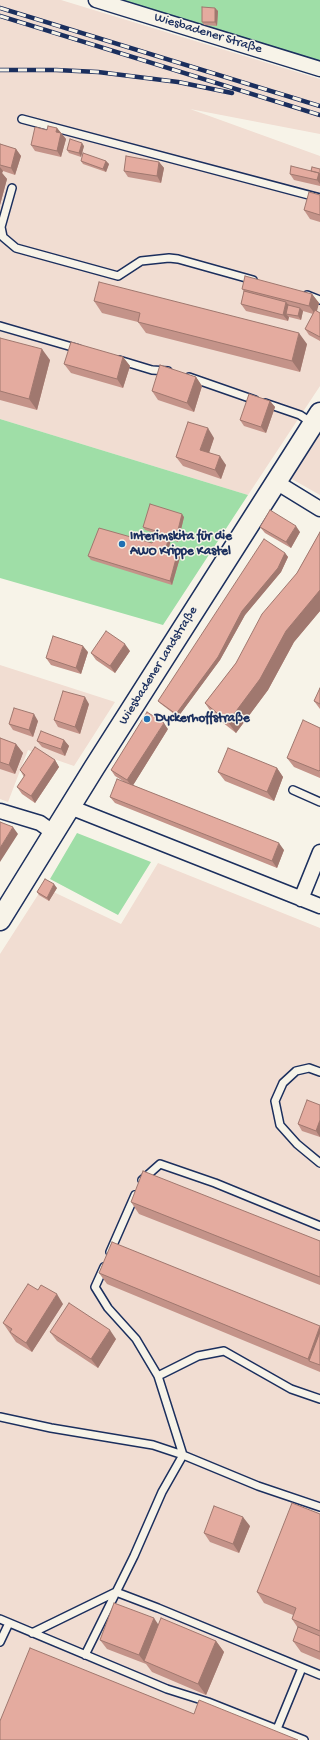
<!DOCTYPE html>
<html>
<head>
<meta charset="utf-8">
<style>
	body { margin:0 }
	canvas { display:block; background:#f7f3e8 }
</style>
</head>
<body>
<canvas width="320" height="1740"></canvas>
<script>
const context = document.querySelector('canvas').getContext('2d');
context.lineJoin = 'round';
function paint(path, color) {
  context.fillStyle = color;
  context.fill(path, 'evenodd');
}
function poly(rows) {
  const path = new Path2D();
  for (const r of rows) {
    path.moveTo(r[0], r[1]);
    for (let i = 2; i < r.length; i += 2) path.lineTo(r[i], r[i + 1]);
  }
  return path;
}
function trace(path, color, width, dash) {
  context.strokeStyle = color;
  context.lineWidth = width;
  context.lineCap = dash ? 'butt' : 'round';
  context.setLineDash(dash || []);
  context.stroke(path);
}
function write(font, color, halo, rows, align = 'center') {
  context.font = font + ' "Gochi Hand",sans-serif';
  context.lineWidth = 3;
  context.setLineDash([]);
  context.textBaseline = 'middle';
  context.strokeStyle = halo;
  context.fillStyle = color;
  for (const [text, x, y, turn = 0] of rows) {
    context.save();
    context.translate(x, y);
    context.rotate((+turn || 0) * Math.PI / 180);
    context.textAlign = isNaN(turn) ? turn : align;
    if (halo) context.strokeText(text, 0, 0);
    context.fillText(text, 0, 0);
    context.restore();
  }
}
paint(poly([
	[0,0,61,0,320,79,320,134,190,109,320,156,320,386,248,495,0,419],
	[320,429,320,495,290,478],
	[0,665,115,702,74,766,28,750,8,802,0,799],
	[158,863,320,928,320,1740,0,1740,0,954,43,887,121,924]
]), '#f1ddd2');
paint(poly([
	[116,0,320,0,320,62],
	[0,419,248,495,163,625,0,578],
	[77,833,151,862,118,915,50,879]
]), '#9fdea7');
const service = poly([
	[22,119,320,198],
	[12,188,1,227,3,237,16,248,118,276,141,261,169,258,178,259,253,280],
	[307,295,320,300],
	[0,326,79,349],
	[119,360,152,370,168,371],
	[189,377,255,400],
	[265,403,300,415,312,423],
	[293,790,320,802],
	[320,1072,309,1068,296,1071,283,1083,275,1101,280,1125,297,1144,320,1163],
	[142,1180,160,1164,215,1183,320,1226],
	[110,1252,135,1195],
	[104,1267,95,1287,108,1308,136,1339,158,1376,183,1455],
	[158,1376,198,1356,224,1351,291,1389,320,1399],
	[0,1417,51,1428,153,1445,183,1455],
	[0,1619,167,1689,208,1702,304,1740],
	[32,1633,116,1592,158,1608,320,1675],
	[0,1642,9,1623],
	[85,1655,134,1556,162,1492,183,1455,258,1486,320,1507],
	[277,1729,302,1668]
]);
const minor = poly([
	[96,0,320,69],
	[276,482,320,509],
	[70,807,320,906],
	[0,811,40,823,54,833],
	[301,899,320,852]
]);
const secondary = poly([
	[0,920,94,768,320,413]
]);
trace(service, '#1b2f5e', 10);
trace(minor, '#1b2f5e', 17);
trace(secondary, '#1b2f5e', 23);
trace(service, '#f7f3e8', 7);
trace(minor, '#f7f3e8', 14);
trace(secondary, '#f7f3e8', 20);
const rail = poly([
	[0,8,320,106],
	[0,16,320,115],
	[0,70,56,70,98,72,178,82,232,93]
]);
trace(rail, '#1b2f5e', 4.5);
trace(rail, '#f7f3e8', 3, [9]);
paint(poly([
	[215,8,218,11,217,26,204,25,202,22],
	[57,128,66,139,61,157,35,151,31,145,47,130],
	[0,144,16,149,21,156,15,175,3,171,2,173,7,179,0,205],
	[84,146,81,157,69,153,67,150],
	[81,161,106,161,109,164,106,172,83,164],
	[159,162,164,168,161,183,128,177,124,171],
	[320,169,320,186,294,180,290,174],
	[320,195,320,222,310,219,304,210],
	[242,289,312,294,319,303,316,311,320,313,320,341,309,335,305,329,313,314,303,311,301,320,289,317,288,321,246,311,241,304,244,291],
	[94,301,307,344,300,372,146,333,138,322,102,313],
	[0,338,50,360,37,410,0,400],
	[123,357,130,366,123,388,71,373,64,364],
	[196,377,202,386,194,412,158,400,152,391],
	[270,401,275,407,266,433,244,426,240,420],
	[214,438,209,452,226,465,221,479,183,466,176,457],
	[184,517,178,542,171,539,169,548,178,551,181,554,172,585,91,560,88,556,152,543,155,533,145,530,143,527],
	[260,527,300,532,291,548,265,533],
	[320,532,320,611,294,642,268,690,236,733,213,715,205,703,236,663,297,573],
	[285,553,288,557,281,572,245,615,220,660,178,717,161,704,158,701],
	[130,651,115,673,96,660,91,653],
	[88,652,81,674,51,665,46,658],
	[320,688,320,709,314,701],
	[89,704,80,734,58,727,54,720],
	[38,721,33,737,13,730,9,724],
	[320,728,320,778,294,767,287,758],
	[168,729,133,785,284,850,277,868,115,803,110,797,123,781,115,776,111,770],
	[0,738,16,744,23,753,15,774,0,769],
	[64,740,69,746,65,756,42,747,37,741],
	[55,760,59,767,35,803,22,794,17,787,24,777,20,770],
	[277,768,283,777,274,801,225,781,218,772],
	[57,888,49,901,39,895,37,892],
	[320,1105,320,1137,302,1131,298,1124],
	[131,1202,320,1241,320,1285,139,1214],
	[99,1273,320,1326,320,1372,107,1284],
	[63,1304,32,1352,16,1342,3,1323],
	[50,1332,116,1339,98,1368,57,1341],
	[320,1514,320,1660,301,1652,293,1641,298,1628,292,1619,293,1615,264,1603,257,1592],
	[250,1526,239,1553,210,1542,204,1533],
	[159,1625,216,1641,224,1652,206,1695,152,1672,146,1664,107,1649,100,1640]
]), '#c49389');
paint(poly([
	[215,8,218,11,217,26,215,22],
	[57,128,66,139,61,157,57,151,56,132],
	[82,143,84,146,81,157,79,153],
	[16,149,21,156,15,175,11,168],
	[106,161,109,164,106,172,103,169],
	[159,162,164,168,161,183,157,176],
	[0,167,3,171,2,173,7,179,0,205],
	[319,173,320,174,320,184,317,180],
	[312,294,319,303,316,315,309,306],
	[286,302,291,308,286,314,289,317,288,321,283,315],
	[300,308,303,311,301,320,298,316],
	[299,333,307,344,300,372,292,361],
	[42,349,50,360,37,410,29,399],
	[123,357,130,366,123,388,117,379],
	[196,377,202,386,194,412,187,403],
	[270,401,275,407,266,433,261,427],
	[208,428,214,438,207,459,200,450],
	[220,456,226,465,221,479,215,470],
	[182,514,184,517,178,542,176,538],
	[296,526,300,532,291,548,286,542],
	[169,536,171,539,168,551,166,548],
	[178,551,181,554,172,585,170,581],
	[285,553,288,557,281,572,245,615,220,660,178,717,176,714,242,611],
	[320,590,320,611,294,642,268,690,236,733,228,722,286,631],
	[125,644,130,651,115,673,110,666],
	[83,646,88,652,81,674,76,668],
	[85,697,89,704,80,734,75,727],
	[34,714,38,721,33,737,29,730],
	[164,723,168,729,132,787,127,780],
	[64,740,69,746,65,756,61,749],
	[16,744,23,753,15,774,9,765],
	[55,760,59,767,35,803,31,796],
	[277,768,283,777,274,801,267,792],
	[13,827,18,834,0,862,0,848],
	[279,843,284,850,277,868,272,861],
	[54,884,57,888,49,901,47,898],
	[320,1120,320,1137,316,1131],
	[57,1294,63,1304,32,1352,26,1343],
	[320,1326,320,1358,309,1361,308,1359],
	[110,1330,116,1339,98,1368,91,1359],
	[243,1517,250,1526,239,1553,233,1544],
	[154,1618,160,1627,144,1661,146,1664,139,1655],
	[216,1641,224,1652,206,1695,198,1684]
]), '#a0786f');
const building = poly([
	[202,7,215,8,215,22,202,22,202,7],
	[48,126,57,128,56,132,61,133,57,151,31,145,35,127,47,130,48,126],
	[70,139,82,143,79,153,67,150,70,139],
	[0,144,16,149,11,168,0,165,0,144],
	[83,153,106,161,103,169,81,161,83,153],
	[126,156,159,162,157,176,124,171,126,156],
	[291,166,319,173,317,180,290,174,291,166],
	[312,167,320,169,320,174,319,173,311,171,312,167],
	[309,192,320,195,320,215,304,210,309,192],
	[245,276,312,294,309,306,242,289,245,276],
	[99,282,299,333,292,361,138,322,140,313,94,301,99,282],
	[244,291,286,302,283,315,241,304,244,291],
	[288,305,300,308,298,316,286,314,288,305],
	[315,310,320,313,320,337,305,329,315,310],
	[0,338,42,349,29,399,0,391,0,338],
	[71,342,123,357,117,379,64,364,71,342],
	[160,365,196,377,187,403,152,391,160,365],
	[249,394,270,401,261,427,240,420,249,394],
	[188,422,208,428,200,450,220,456,215,470,176,457,188,422],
	[150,504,182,514,176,538,169,536,166,548,178,551,170,581,88,556,99,528,152,543,156,531,143,527,150,504],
	[270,510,296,526,286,542,260,527,270,510],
	[320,532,320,590,286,631,260,679,228,722,205,703,236,663,262,614,297,573,320,532],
	[264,539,285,553,278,568,242,611,218,657,176,714,158,701,264,539],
	[106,631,125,644,110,666,91,653,106,631],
	[53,636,83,646,76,668,46,658,53,636],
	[320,688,320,704,314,701,320,688],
	[63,691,85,697,75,727,54,720,63,691],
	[14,708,34,714,29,730,9,724,14,708],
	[147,712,164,723,127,780,111,770,147,712],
	[303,720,320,728,320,770,319,771,287,758,303,720],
	[41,731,64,740,61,749,37,741,41,731],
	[0,738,16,744,9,765,0,762,0,738],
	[35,747,55,760,31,796,17,787,25,775,20,770,35,747],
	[228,748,277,768,267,792,218,772,228,748],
	[117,779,279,843,272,861,110,797,117,779],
	[0,822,13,827,0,848,0,822],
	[45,879,54,884,47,898,37,892,45,879],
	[307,1100,320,1105,320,1120,316,1131,298,1124,307,1100],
	[143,1171,320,1241,320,1277,131,1202,143,1171],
	[112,1242,320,1326,308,1359,99,1273,112,1242],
	[28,1284,38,1290,41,1285,57,1294,26,1343,10,1332,12,1329,3,1323,28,1284],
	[69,1303,110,1330,91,1359,50,1332,69,1303],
	[320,1332,320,1365,309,1361,320,1332],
	[292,1503,320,1514,320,1631,292,1619,296,1608,257,1592,292,1503],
	[214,1506,243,1517,233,1544,204,1533,214,1506],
	[114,1603,154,1618,139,1655,100,1640,114,1603],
	[161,1618,216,1641,198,1684,144,1661,161,1618],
	[298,1627,320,1636,320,1652,293,1641,298,1627],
	[30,1648,194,1714,199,1700,298,1740,0,1740,0,1721,30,1648]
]);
paint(building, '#e4ab9f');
trace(building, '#a0786f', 1);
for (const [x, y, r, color] of [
	[122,544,4,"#1f6fb2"],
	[147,719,4,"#1f6fb2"]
]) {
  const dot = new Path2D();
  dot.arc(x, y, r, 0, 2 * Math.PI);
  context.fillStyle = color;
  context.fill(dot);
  trace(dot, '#f7f3e8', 1.5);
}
write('13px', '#1b2f5e', '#f7f3e8', [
	["Wiesbadener Straße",208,34,17],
	["Wiesbadener Landstraße",159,666,-58]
]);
write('bold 13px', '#1b2f5e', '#f7f3e8', [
	["Interimskita für die",130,537],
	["AWO Krippe Kastel",130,552],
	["Dyckerhoffstraße",155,719]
], 'left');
</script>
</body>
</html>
